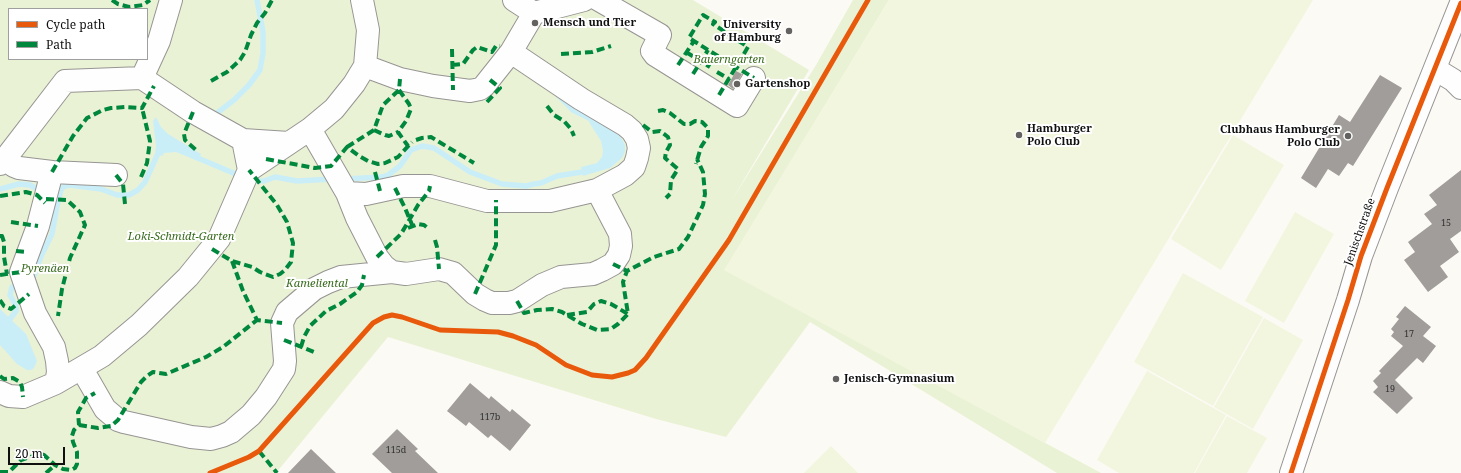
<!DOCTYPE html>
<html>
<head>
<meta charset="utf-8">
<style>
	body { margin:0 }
	#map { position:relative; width:1461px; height:473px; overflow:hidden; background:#fcfaf5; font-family:"Noto Serif",serif }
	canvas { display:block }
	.legend { position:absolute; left:8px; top:8px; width:140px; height:52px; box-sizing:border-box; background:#fff; border:1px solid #9f9f9f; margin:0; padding:5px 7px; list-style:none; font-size:12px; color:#101010 }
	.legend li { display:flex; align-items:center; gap:8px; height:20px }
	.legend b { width:20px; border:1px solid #9f9f9f }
	.scale { position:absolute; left:8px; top:447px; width:57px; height:18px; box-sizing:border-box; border:2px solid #101010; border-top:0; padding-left:5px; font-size:12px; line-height:14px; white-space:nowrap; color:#101010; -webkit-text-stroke:3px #fff; paint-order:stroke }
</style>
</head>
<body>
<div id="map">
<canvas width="1461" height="473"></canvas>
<ul class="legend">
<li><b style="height:5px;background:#e8590c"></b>Cycle path</li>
<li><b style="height:5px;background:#00873e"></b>Path</li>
</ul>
<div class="scale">20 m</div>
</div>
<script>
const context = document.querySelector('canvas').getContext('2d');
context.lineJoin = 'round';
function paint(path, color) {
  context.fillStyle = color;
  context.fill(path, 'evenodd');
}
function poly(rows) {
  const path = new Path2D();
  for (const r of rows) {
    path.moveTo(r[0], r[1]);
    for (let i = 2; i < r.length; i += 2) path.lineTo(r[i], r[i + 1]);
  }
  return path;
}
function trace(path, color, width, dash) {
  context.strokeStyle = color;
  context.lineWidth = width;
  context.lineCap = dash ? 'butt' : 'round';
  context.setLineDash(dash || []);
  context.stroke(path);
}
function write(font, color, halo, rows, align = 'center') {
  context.font = font + ' "Noto Serif",serif';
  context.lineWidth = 4;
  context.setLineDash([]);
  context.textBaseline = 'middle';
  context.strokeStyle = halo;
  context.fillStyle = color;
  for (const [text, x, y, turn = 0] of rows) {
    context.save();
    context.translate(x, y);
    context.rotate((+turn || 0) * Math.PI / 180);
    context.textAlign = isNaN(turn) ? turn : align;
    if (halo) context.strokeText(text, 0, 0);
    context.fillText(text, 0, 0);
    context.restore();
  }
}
paint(poly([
	[0,0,693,0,809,70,732,200,816,65,853,0,889,0,725,270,1101,473,1057,473,810,322,726,437,656,419,388,337,276,473,0,473],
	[9,9,147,9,147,59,9,59]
]), '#eaf2d5');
paint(poly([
	[889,0,1313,0,1045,443,724,270],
	[1233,135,1284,165,1221,270,1171,239],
	[1295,212,1334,234,1284,323,1245,301],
	[1183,273,1263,317,1213,406,1134,362],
	[1264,318,1303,340,1253,429,1214,407],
	[1147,371,1226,415,1194,473,1119,473,1097,460],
	[1227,416,1267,438,1247,473,1195,473],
	[831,446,858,473,804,473]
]), '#f3f6de');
paint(poly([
	[594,114,609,125,622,139,625,145,625,152,622,158,610,168,583,176,581,167,597,163,602,157,603,151,601,141,589,122],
	[156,117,161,127,168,134,201,154,198,161,176,152,164,153,162,156,155,153,156,146,153,121],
	[0,309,26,334,37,361,34,368,31,370,27,370,17,364,0,345]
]), '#caeef8');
trace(poly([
	[558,95,573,110,591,119,595,124],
	[217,113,234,100,249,85,260,70,263,53,263,32,257,0],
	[193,156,238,175],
	[344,179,382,177,388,175,400,166,411,150,422,146,434,148,470,172,502,184,526,186,534,184,541,183,557,176,582,172,588,169],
	[251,181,264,181,275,177,297,181,333,179],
	[0,189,19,184,30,185,42,192],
	[33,278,42,254,52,234,58,201,61,190,63,187,69,185,101,189,117,195,129,195,138,190,145,182,160,149],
	[10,319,16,311,16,306,10,295,12,287]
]), '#caeef8', 5.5);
paint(poly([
	[736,71,742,74,733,89,728,85],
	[1380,75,1402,88,1353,166,1348,163,1339,176,1328,169,1316,188,1301,178,1339,115,1350,122],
	[1461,170,1461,231,1450,239,1459,252,1440,266,1448,277,1428,292,1404,260,1415,252,1408,242,1432,224,1424,214,1437,205,1429,195],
	[1405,306,1431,327,1423,336,1436,346,1423,363,1417,358,1395,380,1413,398,1397,414,1373,392,1378,387,1373,381,1381,373,1379,371,1403,346,1391,336,1394,332,1391,329,1399,319,1396,317],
	[470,383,489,399,491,396,510,412,512,409,531,425,510,451,491,435,488,438,469,422,466,426,447,411],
	[397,429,418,449,415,451,438,473,392,473,372,454],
	[311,449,336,473,288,473]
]), '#a09d9a');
const minor = poly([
	[514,0,534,13,584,0],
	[599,0,660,35,652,51,655,55,737,106,754,78],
	[511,52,534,13],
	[1435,69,1453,80,1461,88],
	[142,78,159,41,171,0],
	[310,129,347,193,357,218,377,257,384,266,392,272,406,274,439,269,453,273,475,294,485,300,492,303,509,303,517,301,542,285,561,277,593,274,602,270,613,264,619,255,621,246,620,234,597,190],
	[243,140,289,143],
	[5,159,14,166,19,168,52,172,38,226,21,272,35,313,54,347,57,361,58,372,56,383],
	[0,164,5,159,65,81,142,78,193,112,243,140,249,170,310,129,334,109,354,84,365,66,368,30,362,0],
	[52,172,116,175],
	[347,193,366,194,403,186,430,186,487,201,550,201,597,190,625,175,634,167,637,158,639,148,637,139,632,131,625,125,581,99,511,52,484,86,480,89,470,91,433,86,400,79,365,66],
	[82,369,105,409,118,420,124,422,191,437,211,439,222,436,231,432,251,415,266,397,284,369,285,361,282,323,287,312,314,289,328,282,341,277,392,272],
	[0,392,9,396,23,397,56,383,102,356,139,325,188,277,219,239,249,170],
	[1291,473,1348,300,1361,256,1387,188,1461,3]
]);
trace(minor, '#969593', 24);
trace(minor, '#fffefe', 22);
trace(poly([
	[112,0,118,4,129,7,143,5,150,0],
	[452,49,453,90],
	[686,52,710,67],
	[561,54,592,52,611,46],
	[452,65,463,64,473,50,477,47,492,52,496,46,500,46],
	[678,65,694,41],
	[717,72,729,79],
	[693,74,708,50],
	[211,81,227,72,240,60,245,52,251,35,257,23,265,13,272,0],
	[399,90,409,104,411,109,406,121,398,132,408,146],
	[719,95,736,67,748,47,713,24,715,22,703,15,689,38,721,58,736,67,754,78],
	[487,102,500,88,489,79],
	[547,106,554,115,564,121,571,129,574,136],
	[658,111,663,110,670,113,684,124,690,124,695,121,702,122,708,128,708,136,701,147,696,164],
	[193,112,184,134,185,140,197,151],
	[643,125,652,132,660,131,668,137,670,145,666,152,665,158,678,169,671,180,670,194,666,198],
	[374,130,385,135,389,136,398,132],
	[416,140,422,138,431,137,474,163],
	[347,147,374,130,383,105,399,90,400,79],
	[266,159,315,168,331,166,347,147,359,156,368,161,378,164,385,163,398,157,412,142],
	[52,172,73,136,87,118,103,110,111,108,126,107,142,108,154,86],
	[375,172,380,191],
	[116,175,123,184,125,204],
	[141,177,147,163,150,141,142,108],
	[395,188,405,208,413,227],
	[0,196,26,192,37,195,45,203],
	[46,199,67,200,80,212,85,225,70,258,62,289,58,316],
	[11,222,38,226],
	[408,228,418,224,424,225,429,229],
	[0,236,2,236,4,242,4,257,7,274],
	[435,240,437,247,439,269],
	[212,249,232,261,252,267,260,272,273,277,280,274,285,270,291,262,293,243,287,222,277,205,249,170],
	[16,251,27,252],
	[377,257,401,234,418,205,429,191,430,186],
	[232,261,243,291,257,320,282,323],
	[613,264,627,271],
	[0,275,21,272],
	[475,294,496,245,496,200],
	[0,300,4,306,11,309,29,294],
	[517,301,524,313,537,310,552,309,562,312,582,324,597,330,611,329,618,324,628,314,623,282,627,271,654,257,679,249,688,237,703,205,705,194,703,172,697,159],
	[567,315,587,312,594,304,601,301,611,304,628,314],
	[284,340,314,352],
	[301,347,304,337,310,326,326,311,340,304,357,292,362,285,364,275],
	[0,376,4,379,13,378,20,382,22,387,23,397],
	[79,425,98,428,111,426,118,420,141,382,147,376,153,372,166,374,206,357,223,347,257,320],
	[259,451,277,473],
	[0,472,9,472,21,460,40,454,44,455,55,465,63,469,71,470,75,468,77,464,77,452,73,442,72,436,74,430,79,425,78,412,86,398,95,393],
	[46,473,55,465]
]), '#00873e', 4, [8, 4]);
trace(poly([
	[210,473,249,457,259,451,364,333,373,323,384,317,392,315,402,317,440,330,498,332,513,336,536,345,566,365,592,375,612,377,628,373,635,370,646,358,729,240,868,0],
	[1291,473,1348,300,1361,256,1387,188,1461,3]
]), '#e8590c', 5);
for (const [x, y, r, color] of [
	[535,23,4,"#636260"],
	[789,31,4,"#636260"],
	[737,84,4,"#636260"],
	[1019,135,4,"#636260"],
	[1348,136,4,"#636260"],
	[836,379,4,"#636260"]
]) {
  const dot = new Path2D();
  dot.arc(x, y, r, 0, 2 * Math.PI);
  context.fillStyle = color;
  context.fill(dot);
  trace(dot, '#fff', 1.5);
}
write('9px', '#343332', null, [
	["15",1446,223],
	["17",1409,334],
	["19",1390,389],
	["117b",490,417],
	["115d",396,450]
]);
write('bold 11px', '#101010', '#fff', [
	["Mensch und Tier",543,23],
	["University",781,25,"right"],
	["of Hamburg",781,38,"right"],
	["Gartenshop",745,84],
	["Hamburger",1027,129],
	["Polo Club",1027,142],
	["Clubhaus Hamburger",1340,130,"right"],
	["Polo Club",1340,143,"right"],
	["Jenisch-Gymnasium",844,379]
], 'left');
write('italic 11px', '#386b1c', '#fff', [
	["Bauerngarten",729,60],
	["Loki-Schmidt-Garten",181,237],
	["Pyrenäen",45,269],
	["Kameliental",317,284]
]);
write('11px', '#101010', '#fff', [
	["Jenischstraße",1360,232,-70]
]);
</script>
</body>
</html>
